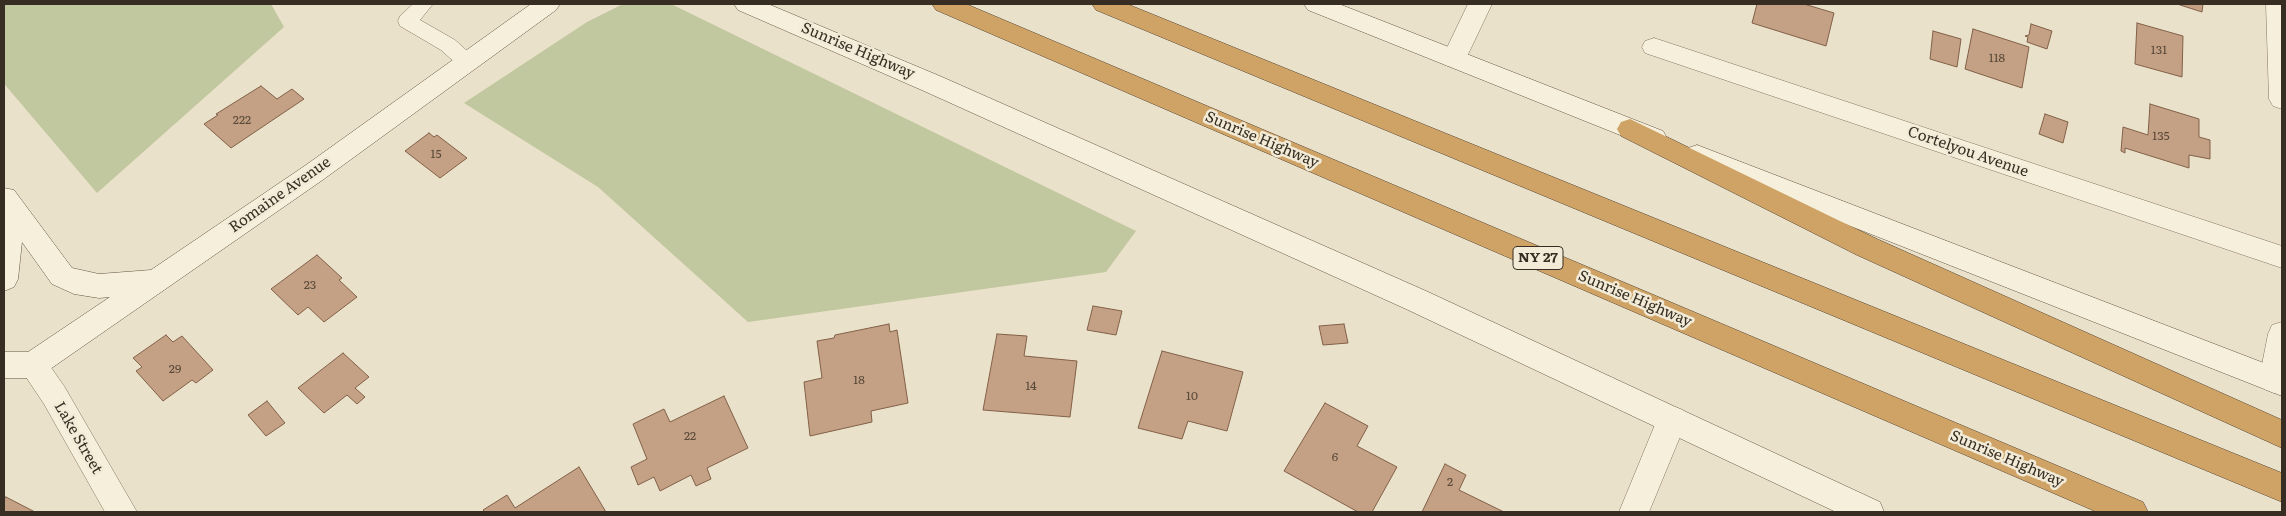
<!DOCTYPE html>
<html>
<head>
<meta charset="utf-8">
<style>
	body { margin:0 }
	#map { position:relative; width:2286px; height:516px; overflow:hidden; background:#eae1ca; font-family:Literata,serif }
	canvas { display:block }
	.frame { position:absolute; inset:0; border:5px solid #372d22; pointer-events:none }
</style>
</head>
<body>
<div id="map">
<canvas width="2286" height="516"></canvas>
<div class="frame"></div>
</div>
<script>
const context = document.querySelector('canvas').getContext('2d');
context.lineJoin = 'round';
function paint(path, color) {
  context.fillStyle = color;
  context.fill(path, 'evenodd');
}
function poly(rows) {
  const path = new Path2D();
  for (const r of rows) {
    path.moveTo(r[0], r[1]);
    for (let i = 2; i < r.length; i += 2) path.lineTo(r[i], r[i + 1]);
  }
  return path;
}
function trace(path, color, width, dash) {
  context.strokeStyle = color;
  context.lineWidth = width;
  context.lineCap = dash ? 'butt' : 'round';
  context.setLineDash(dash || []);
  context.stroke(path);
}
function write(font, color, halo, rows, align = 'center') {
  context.font = font + ' Literata,serif';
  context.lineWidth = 5;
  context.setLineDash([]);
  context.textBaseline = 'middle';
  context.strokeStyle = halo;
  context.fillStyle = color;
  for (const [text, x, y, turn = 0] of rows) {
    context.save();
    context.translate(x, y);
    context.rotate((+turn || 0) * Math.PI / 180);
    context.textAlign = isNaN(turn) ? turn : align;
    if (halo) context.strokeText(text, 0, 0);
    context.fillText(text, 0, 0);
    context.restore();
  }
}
paint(poly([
	[4,4,271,4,284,27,97,193,6,86,4,82],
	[623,4,671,4,1136,231,1106,272,748,322,598,187,464,103,587,22]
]), '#c1c79e');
const building = poly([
	[1757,4,1804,4,1834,13,1826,46,1752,23,1757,4],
	[2177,4,2203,4,2202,12,2177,4],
	[2137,23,2183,36,2182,77,2135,64,2137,23],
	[2031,24,2052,31,2047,49,2027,42,2028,37,2025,36,2029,35,2031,24],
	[1973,29,2029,47,2022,88,1965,69,1973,29],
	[1933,31,1961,39,1957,67,1930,59,1933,31],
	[261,86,277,99,292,89,304,99,231,148,204,124,218,115,216,114,261,86],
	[2150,104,2199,119,2199,137,2210,140,2210,159,2189,155,2189,168,2125,148,2125,153,2121,151,2123,127,2148,135,2150,104],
	[2045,114,2068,122,2063,143,2039,134,2045,114],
	[429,133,434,137,437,135,467,158,440,178,405,151,429,133],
	[317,255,342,278,339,280,357,297,324,322,308,307,298,315,271,289,317,255],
	[1093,306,1122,311,1116,335,1087,330,1093,306],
	[889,324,890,332,897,330,908,403,871,411,872,422,810,436,804,382,822,378,817,341,834,338,835,335,889,324],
	[1344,324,1348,343,1323,345,1319,326,1344,324],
	[997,334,1027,336,1024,356,1077,361,1070,417,983,410,997,334],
	[166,335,173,342,182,336,213,370,196,383,192,380,163,401,136,371,142,367,133,358,166,335],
	[1162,351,1243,372,1227,431,1188,421,1182,439,1138,428,1162,351],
	[343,353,369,377,355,388,365,397,357,404,347,395,324,413,298,388,343,353],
	[724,396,748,448,707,468,711,479,696,486,691,475,660,491,654,477,638,485,631,467,647,459,633,424,664,409,670,422,724,396],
	[267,401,285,423,266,436,248,415,267,401],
	[1325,403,1368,426,1357,446,1397,467,1372,512,1358,512,1284,471,1325,403],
	[1445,464,1466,475,1459,490,1504,512,1422,512,1445,464],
	[579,467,606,512,485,512,483,510,507,495,515,508,579,467],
	[6,497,35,512,4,512,4,499,6,497]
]);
paint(building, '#c4a084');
trace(building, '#816048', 1);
const lane = poly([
	[413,4,433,4,420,20,455,40,474,57,477,62,474,67,467,69,460,67,441,50,400,26,398,21,400,16,413,4]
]);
const street = poly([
	[1468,4,1492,4,1463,65,1454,67,1445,65,1442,58,1468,4],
	[2266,4,2282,4,2282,109,2273,106,2269,99,2266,4],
	[1654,38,2282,246,2282,268,1645,53,1642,47,1645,41,1654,38],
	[2282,322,2282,390,2274,393,2264,389,2259,380,2268,334,2272,325,2282,322],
	[33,352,43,356,64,386,137,512,105,512,44,404,18,365,23,356,33,352],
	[1672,406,1683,410,1687,420,1649,512,1619,512,1661,410,1672,406]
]);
const secondary = poly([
	[531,4,560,4,556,10,324,179,43,374,33,378,4,378,4,352,28,352,110,297,99,298,74,294,52,284,22,242,18,279,14,287,4,291,4,188,14,190,72,268,99,274,151,270,306,165,531,4],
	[734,4,768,4,942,77,1426,291,1880,502,1884,512,1836,512,1406,309,924,91,738,10,734,4],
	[1304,4,1339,4,1663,131,1667,138,1663,145,1654,148,1645,145,1308,10,1304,4],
	[1697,145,2282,370,2282,396,1688,162,1684,155,1688,148,1697,145]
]);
const highway = poly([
	[932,4,966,4,2143,502,2148,512,2097,512,936,10,932,4],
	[1092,4,1127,4,2282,473,2282,502,1096,10,1092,4],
	[1630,119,1877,239,2282,420,2282,448,1857,255,1621,136,1617,129,1621,122,1630,119]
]);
trace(lane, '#857460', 1);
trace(street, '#857460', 1);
trace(secondary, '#675643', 1);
trace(highway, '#534333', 1);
paint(lane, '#f5efdc');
paint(street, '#f5efdc');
paint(secondary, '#f5efdc');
paint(highway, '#cfa365');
write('12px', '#5a4a3a', null, [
	["131",2159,50],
	["118",1997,58],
	["222",242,120],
	["135",2161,136],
	["15",436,154],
	["23",310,285],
	["29",175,369],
	["18",859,380],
	["14",1031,386],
	["10",1192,396],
	["22",690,436],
	["6",1335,457],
	["2",1450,482]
]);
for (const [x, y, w] of [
	[1538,258,50]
]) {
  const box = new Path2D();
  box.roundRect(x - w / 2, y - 11.5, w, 23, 4);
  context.fillStyle = '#f2ebd8';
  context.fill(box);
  trace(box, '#372d22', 1);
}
write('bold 14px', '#372d22', null, [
	["NY 27",1538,258]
]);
write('15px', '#372d22', '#f2ebd8', [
	["Sunrise Highway",858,51,23],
	["Sunrise Highway",1262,140,23],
	["Cortelyou Avenue",1968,152,19],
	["Romaine Avenue",280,195,-35],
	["Sunrise Highway",1635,299,23],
	["Lake Street",78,438,60],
	["Sunrise Highway",2007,459,23]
]);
</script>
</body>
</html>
